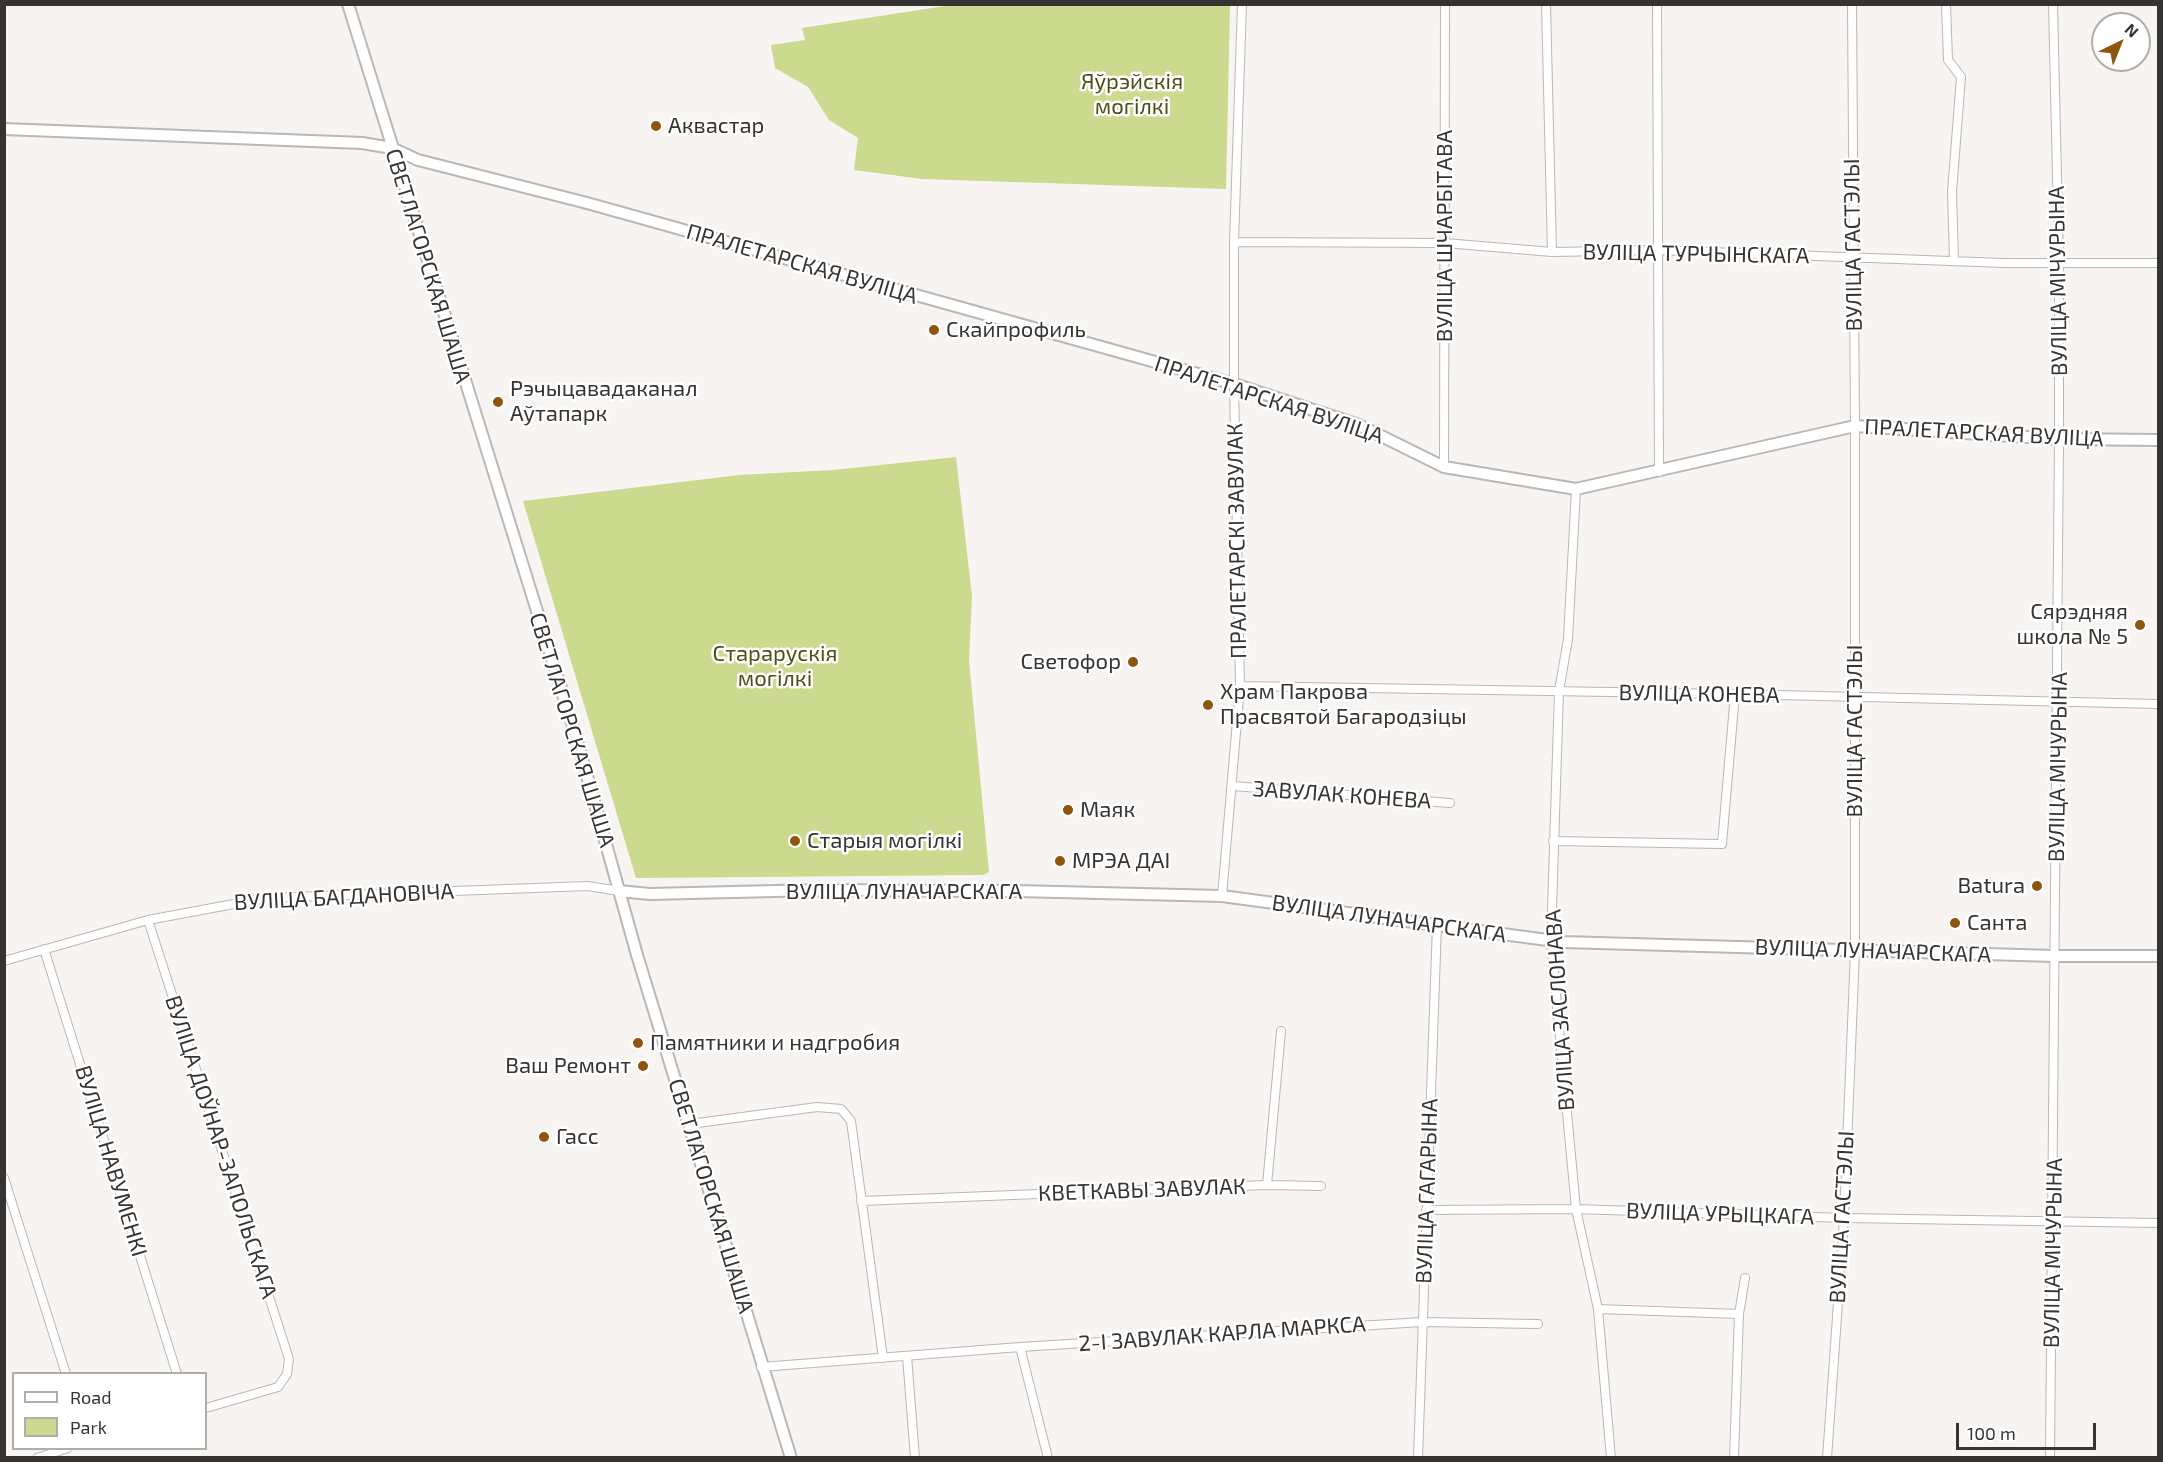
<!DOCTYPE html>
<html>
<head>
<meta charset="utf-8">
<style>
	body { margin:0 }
	#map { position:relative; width:2163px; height:1462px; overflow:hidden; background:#f7f4f1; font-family:"Exo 2",sans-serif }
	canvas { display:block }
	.frame { position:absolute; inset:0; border:6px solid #353433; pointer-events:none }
	.legend { position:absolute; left:12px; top:1372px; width:195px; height:78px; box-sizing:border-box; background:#fff; border:2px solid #aeaead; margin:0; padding:8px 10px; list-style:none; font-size:18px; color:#353433 }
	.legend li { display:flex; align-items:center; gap:12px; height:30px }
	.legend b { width:30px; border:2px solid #aeaead }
	.north { position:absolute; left:2091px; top:12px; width:60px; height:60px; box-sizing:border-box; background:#fff; border:2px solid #aeaead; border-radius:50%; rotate:43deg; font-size:16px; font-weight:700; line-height:24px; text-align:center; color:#353433 }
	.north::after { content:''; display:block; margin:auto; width:21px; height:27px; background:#8e550e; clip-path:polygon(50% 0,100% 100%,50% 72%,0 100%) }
	.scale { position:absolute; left:1956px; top:1423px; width:140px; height:27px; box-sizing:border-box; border:3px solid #353433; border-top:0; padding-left:8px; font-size:18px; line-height:21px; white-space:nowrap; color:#353433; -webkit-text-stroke:4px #fff; paint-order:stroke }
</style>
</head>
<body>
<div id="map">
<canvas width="2163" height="1462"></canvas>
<div class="frame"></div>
<ul class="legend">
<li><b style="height:8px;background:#fff"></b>Road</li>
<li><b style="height:16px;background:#ccda90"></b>Park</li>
</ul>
<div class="north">N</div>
<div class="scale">100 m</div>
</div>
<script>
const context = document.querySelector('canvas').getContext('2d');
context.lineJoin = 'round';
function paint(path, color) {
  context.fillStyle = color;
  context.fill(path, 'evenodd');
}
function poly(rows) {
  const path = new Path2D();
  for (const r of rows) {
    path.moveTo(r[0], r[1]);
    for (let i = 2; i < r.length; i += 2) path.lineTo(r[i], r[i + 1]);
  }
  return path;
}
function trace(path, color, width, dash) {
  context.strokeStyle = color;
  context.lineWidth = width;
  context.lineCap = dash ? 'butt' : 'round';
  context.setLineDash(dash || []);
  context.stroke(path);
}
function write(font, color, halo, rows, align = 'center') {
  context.font = font + ' "Exo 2",sans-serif';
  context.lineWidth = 5;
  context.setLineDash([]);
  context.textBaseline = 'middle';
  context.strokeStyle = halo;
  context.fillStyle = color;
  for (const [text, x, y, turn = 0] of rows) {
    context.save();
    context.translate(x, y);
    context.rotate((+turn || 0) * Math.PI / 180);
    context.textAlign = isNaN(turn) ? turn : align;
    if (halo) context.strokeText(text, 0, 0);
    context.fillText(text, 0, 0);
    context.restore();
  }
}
paint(poly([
	[958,4,1230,5,1226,189,922,179,854,170,858,138,829,120,808,87,775,68,771,45,805,40,802,28],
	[956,457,972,596,969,660,989,872,983,875,636,878,523,501,739,475,833,470]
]), '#ccda90');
const street = poly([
	[1546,4,1552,252],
	[1657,4,1659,472],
	[1946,4,1948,60,1961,77,1952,192,1954,260],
	[1234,242,1445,243,1552,252,1656,250,2004,263,2158,263],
	[1444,467,1445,4],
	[1576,489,1568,639,1559,691,1551,941,1576,1209,1598,1309,1611,1458],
	[1240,686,1735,694,2158,704],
	[1233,786,1450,803],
	[1553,841,1722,844,1735,694],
	[1222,896,1240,686,1234,384,1234,242,1242,4],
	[148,920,289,1359,287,1374,278,1387,206,1408],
	[44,949,177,1374],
	[4,961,148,920,266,898,588,886,619,891],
	[690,1124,817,1107,841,1109,851,1121,883,1358],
	[4,1178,66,1374],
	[1267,1185,1321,1186],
	[861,1201,1267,1185,1281,1031],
	[1426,1210,1576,1209,1844,1218,2158,1223],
	[1598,1309,1739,1314],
	[1020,1347,1048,1458],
	[907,1356,915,1458],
	[761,1367,1020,1347,1422,1322,1538,1324],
	[37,1458,68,1448],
	[1418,1458,1437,925],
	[1734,1458,1739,1314,1745,1278],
	[1827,1458,1844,1218,1855,951,1855,426,1852,4],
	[2050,1458,2059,439,2059,262,2053,4]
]);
const secondary = poly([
	[348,4,575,733,637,955,791,1458],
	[4,129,362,143,392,148,418,160,587,203,1234,384,1359,425,1444,467,1576,489,1855,426,2059,439,2158,440],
	[619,891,650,894,817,890,1017,891,1222,896,1562,942,2055,956,2158,956]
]);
trace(street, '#bbb7b5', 10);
trace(secondary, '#bbb7b5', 14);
trace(street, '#fff', 8);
trace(secondary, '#fff', 10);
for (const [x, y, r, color] of [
	[656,126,6,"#8e550e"],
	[934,330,6,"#8e550e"],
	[498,402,6,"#8e550e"],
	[2140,625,6,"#8e550e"],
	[1133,662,6,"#8e550e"],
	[1208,705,6,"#8e550e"],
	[1068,810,6,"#8e550e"],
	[795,841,6,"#8e550e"],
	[1060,861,6,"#8e550e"],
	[2037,886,6,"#8e550e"],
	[1955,923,6,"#8e550e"],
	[638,1043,6,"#8e550e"],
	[643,1066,6,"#8e550e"],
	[544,1137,6,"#8e550e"]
]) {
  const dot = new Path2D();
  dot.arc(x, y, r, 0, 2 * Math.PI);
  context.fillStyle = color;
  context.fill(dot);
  trace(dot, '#fff', 2);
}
write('22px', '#485115', '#fff', [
	["Яўрэйскія",1132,82],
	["могілкі",1132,107],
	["Старарускія",775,654],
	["могілкі",775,679]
]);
write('22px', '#353433', '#fff', [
	["Аквастар",668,126],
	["Скайпрофиль",946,330],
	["Рэчыцавадаканал",510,389],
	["Аўтапарк",510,414],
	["Сярэдняя",2128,612,"right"],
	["школа № 5",2128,637,"right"],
	["Светофор",1121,662,"right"],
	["Храм Пакрова",1220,692],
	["Прасвятой Багародзіцы",1220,717],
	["Маяк",1080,810],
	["Старыя могілкі",807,841],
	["МРЭА ДАІ",1072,861],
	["Batura",2025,886,"right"],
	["Санта",1967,923],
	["Памятники и надгробия",650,1043],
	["Ваш Ремонт",631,1066,"right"],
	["Гасс",556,1137]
], 'left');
write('22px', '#353433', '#fff', [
	["ВУЛІЦА ШЧАРБІТАВА",1445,236,-90],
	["ВУЛІЦА ГАСТЭЛЫ",1853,245,-91],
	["ВУЛІЦА ТУРЧЫНСКАГА",1696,254,1],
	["ПРАЛЕТАРСКАЯ ВУЛІЦА",802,264,16],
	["СВЕТЛАГОРСКАЯ ШАША",428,266,73],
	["ВУЛІЦА МІЧУРЫНА",2058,281,-91],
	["ПРАЛЕТАРСКАЯ ВУЛІЦА",1269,400,18],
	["ПРАЛЕТАРСКАЯ ВУЛІЦА",1984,433,3],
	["ПРАЛЕТАРСКІ ЗАВУЛАК",1237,541,-91],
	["ВУЛІЦА КОНЕВА",1699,694,1],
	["СВЕТЛАГОРСКАЯ ШАША",572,730,73],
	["ВУЛІЦА ГАСТЭЛЫ",1855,731,-90],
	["ВУЛІЦА МІЧУРЫНА",2058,767,-89],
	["ЗАВУЛАК КОНЕВА",1342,795,4],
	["ВУЛІЦА ЛУНАЧАРСКАГА",904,892],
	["ВУЛІЦА БАГДАНОВІЧА",344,897,-3],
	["ВУЛІЦА ЛУНАЧАРСКАГА",1389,919,8],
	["ВУЛІЦА ЛУНАЧАРСКАГА",1873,951,2],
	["ВУЛІЦА ЗАСЛОНАВА",1560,1010,-94],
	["ВУЛІЦА ДОЎНАР-ЗАПОЛЬСКАГА",221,1147,72],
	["ВУЛІЦА НАВУМЕНКІ",111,1161,73],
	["КВЕТКАВЫ ЗАВУЛАК",1142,1190,-2],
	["ВУЛІЦА ГАГАРЫНА",1427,1191,-88],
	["СВЕТЛАГОРСКАЯ ШАША",711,1196,73],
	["ВУЛІЦА УРЫЦКАГА",1720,1214,2],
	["ВУЛІЦА ГАСТЭЛЫ",1842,1217,-87],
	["ВУЛІЦА МІЧУРЫНА",2053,1253,-89],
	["2-І ЗАВУЛАК КАРЛА МАРКСА",1222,1334,-4]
]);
</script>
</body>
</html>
